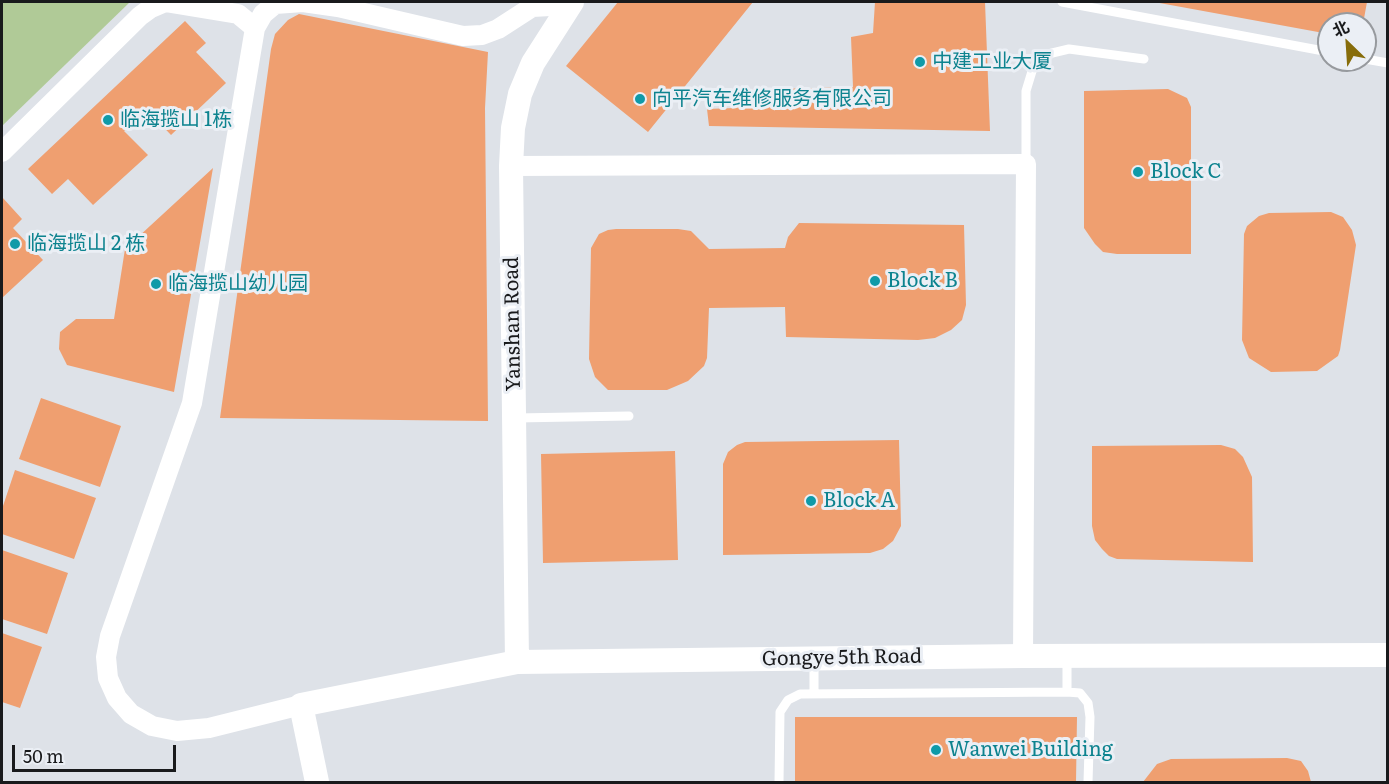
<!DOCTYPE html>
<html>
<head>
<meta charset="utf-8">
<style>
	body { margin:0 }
	#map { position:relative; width:1389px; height:784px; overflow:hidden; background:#dee2e8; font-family:Literata,"Noto Sans SC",serif }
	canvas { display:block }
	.frame { position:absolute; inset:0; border:3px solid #191a1c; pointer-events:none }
	.north { position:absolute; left:1317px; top:12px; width:60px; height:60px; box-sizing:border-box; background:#ebeff5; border:2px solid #979a9e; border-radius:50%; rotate:335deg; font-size:16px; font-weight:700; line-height:24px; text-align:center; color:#191a1c }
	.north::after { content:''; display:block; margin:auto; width:21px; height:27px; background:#876d0b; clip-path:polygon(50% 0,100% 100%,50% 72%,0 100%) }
	.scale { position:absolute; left:12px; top:745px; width:164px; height:27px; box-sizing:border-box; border:3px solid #191a1c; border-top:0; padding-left:8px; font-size:18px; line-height:21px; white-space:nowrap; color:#191a1c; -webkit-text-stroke:4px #ebeff5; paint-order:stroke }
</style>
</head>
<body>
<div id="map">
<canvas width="1389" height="784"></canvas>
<div class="frame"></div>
<div class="north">北</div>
<div class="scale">50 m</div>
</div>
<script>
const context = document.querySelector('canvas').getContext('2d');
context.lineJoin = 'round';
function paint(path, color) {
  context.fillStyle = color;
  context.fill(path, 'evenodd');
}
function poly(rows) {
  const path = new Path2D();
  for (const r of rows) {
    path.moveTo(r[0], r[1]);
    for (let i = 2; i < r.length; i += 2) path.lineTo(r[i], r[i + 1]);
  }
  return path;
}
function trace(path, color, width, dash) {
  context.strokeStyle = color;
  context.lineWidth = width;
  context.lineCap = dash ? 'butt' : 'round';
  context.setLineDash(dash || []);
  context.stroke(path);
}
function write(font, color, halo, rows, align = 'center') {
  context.font = font + ' Literata,"Noto Sans SC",serif';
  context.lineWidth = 6;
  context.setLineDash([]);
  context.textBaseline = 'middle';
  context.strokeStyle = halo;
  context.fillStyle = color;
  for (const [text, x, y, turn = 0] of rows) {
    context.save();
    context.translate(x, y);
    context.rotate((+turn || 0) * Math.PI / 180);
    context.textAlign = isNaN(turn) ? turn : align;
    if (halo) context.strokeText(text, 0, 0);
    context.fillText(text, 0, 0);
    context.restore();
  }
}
paint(poly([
	[2,2,130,2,2,126]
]), '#b0ca97');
paint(poly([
	[618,2,753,2,648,132,566,66],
	[875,2,985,2,990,131,709,126,707,109,734,108,736,90,853,87,851,37,873,33],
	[1154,2,1367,2,1363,24,1329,24,1329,34],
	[299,14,488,52,485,108,488,421,220,418,271,49,275,34,288,20],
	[185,21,206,43,196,52,226,83,171,135,147,110,124,131,148,155,93,205,68,179,52,194,28,169],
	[1168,89,1187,98,1191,107,1191,254,1117,254,1103,252,1095,244,1084,228,1084,91],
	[213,168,174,392,67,365,59,349,60,332,76,319,114,319,125,249],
	[2,197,22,219,13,228,43,260,2,298],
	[1331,212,1343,217,1352,230,1356,245,1340,350,1338,356,1317,371,1271,372,1249,358,1242,340,1244,234,1247,226,1259,216,1269,213],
	[799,223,964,225,966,305,962,320,951,330,935,338,918,340,786,337,785,307,709,308,707,358,704,366,688,381,667,390,608,390,595,377,589,359,591,248,599,234,608,230,616,229,678,229,691,231,709,249,785,248,788,237],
	[41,398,121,426,100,487,19,459],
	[899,440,901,526,893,541,883,549,870,553,723,555,723,464,728,452,737,445,745,442],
	[1221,445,1235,449,1243,457,1252,477,1253,562,1117,559,1109,556,1102,549,1095,540,1092,526,1092,446],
	[675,451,678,560,543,563,541,454],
	[15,470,96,498,74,559,2,534,2,509],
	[2,550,68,573,47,634,2,619],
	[2,633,42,647,20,708,2,702],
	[795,717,1077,717,1076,782,795,782],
	[1287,758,1301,761,1308,771,1311,782,1143,782,1157,764,1171,759]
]), '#ef9f70');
trace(poly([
	[1062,2,1329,52],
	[1365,59,1388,63],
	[1026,164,1026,91,1033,68,1048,54,1069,49,1144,59],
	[516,418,629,416],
	[814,660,814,693],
	[1067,692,1067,656],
	[779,782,780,712,788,700,800,694,1067,692,1080,693,1088,703,1090,717,1088,782]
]), '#fff', 9);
trace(poly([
	[255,28,263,14,275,4,303,2,338,7,463,36,482,35,498,29,532,7,569,5],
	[2,152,140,16,151,8,165,2,238,14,255,28,192,403,110,636,106,657,108,678,117,698,131,714,152,726,177,731,209,728,301,705],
	[511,166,1026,164,1023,656]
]), '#fff', 20);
trace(poly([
	[517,662,511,166,513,128,520,94,533,63,572,2],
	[317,782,301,705,517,662,1023,656,1388,655]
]), '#fff', 24);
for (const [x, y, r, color] of [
	[920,62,6,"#0f9aa8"],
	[640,99,6,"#0f9aa8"],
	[108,120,6,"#0f9aa8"],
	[1138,172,6,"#0f9aa8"],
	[15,244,6,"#0f9aa8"],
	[875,281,6,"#0f9aa8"],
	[156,284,6,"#0f9aa8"],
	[811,501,6,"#0f9aa8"],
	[936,750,6,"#0f9aa8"]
]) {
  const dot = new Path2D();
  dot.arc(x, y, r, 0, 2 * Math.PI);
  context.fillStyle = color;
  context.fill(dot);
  trace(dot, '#ebeff5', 2);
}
write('20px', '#0d838f', '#ebeff5', [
	["中建工业大厦",932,62],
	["向平汽车维修服务有限公司",652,99],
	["临海揽山 1栋",120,120],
	["Block C",1150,172],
	["临海揽山 2 栋",27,244],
	["Block B",887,281],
	["临海揽山幼儿园",168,284],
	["Block A",823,501],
	["Wanwei Building",948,750]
], 'left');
write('20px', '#191a1c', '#ebeff5', [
	["Yanshan Road",513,324,-91],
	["Gongye 5th Road",842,658,-1]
]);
</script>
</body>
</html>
